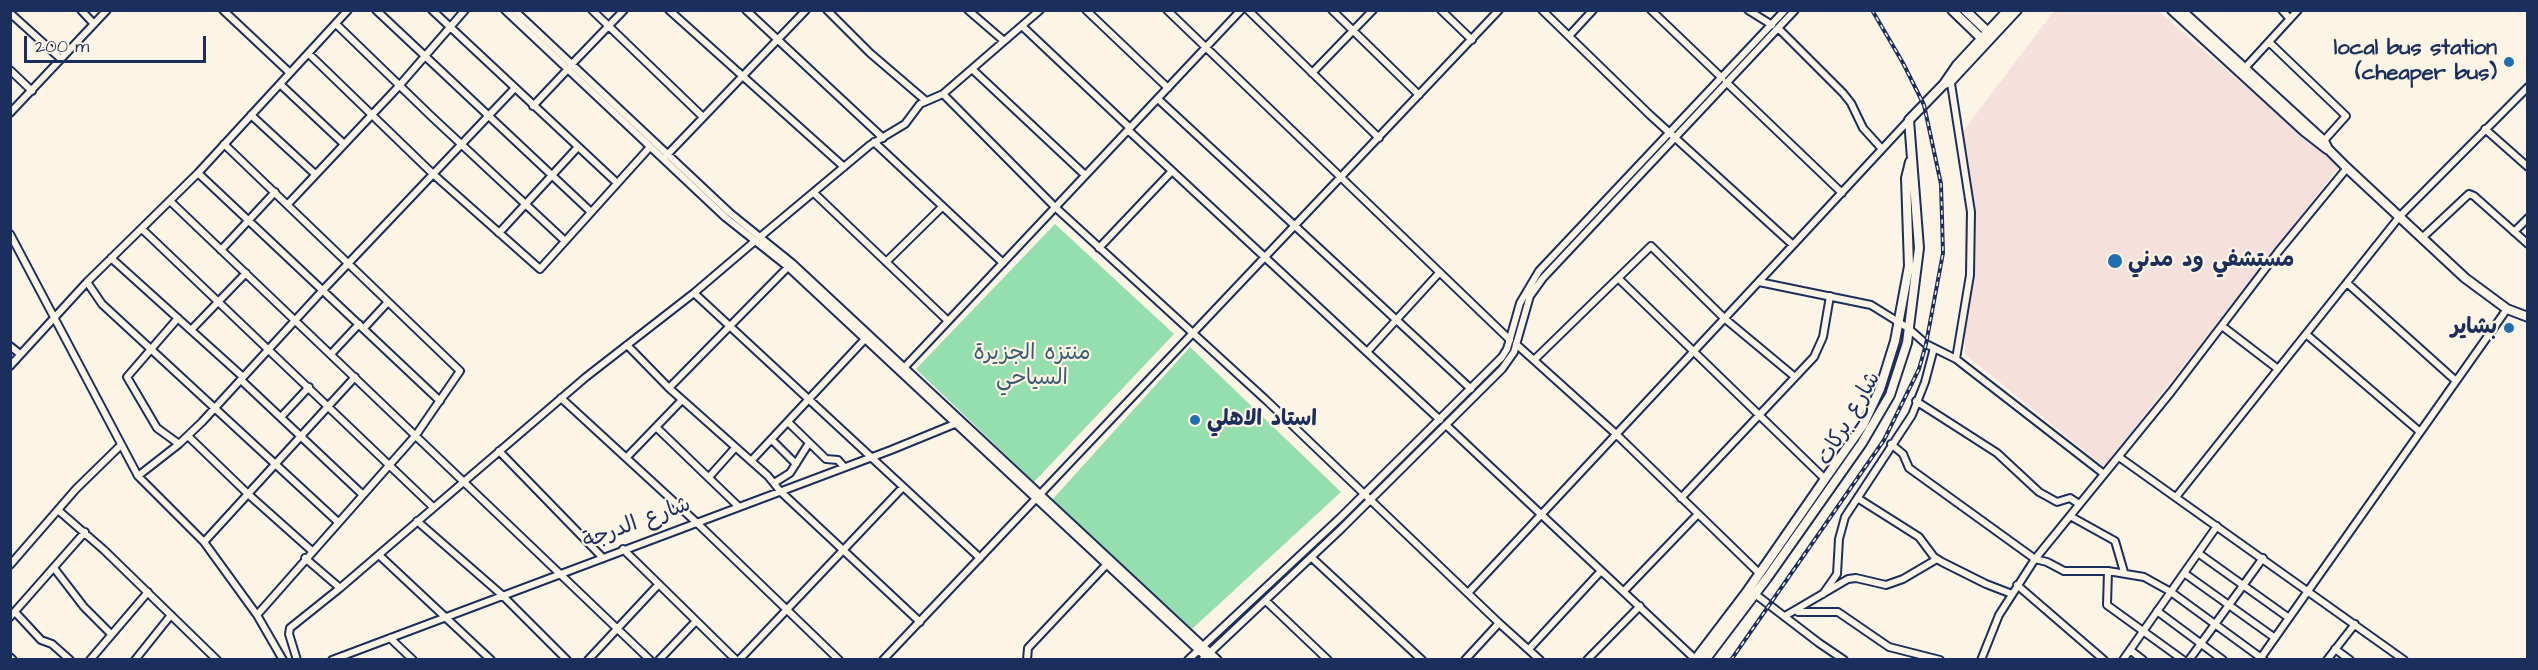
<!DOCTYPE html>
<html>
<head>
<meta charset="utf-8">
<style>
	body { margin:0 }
	#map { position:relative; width:2538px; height:670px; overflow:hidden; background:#fcf5e5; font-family:"Architects Daughter",sans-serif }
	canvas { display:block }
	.frame { position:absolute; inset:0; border:12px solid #1b2f5e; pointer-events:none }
	.scale { position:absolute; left:24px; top:36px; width:182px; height:27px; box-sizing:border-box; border:3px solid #1b2f5e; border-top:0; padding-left:8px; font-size:18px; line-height:21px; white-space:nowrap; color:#1b2f5e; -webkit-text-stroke:4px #fcf5e5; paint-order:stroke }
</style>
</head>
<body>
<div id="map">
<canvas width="2538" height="670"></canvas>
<div class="frame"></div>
<div class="scale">200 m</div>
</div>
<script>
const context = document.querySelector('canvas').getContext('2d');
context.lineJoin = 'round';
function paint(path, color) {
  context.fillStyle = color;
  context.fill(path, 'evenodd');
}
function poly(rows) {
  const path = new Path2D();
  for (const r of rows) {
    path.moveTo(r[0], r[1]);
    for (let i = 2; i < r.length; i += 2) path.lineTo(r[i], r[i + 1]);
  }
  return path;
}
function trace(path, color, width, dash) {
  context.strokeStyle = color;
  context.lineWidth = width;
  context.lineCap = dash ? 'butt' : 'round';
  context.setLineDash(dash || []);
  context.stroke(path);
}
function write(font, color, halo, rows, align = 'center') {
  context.font = font + ' "Architects Daughter","Playpen Sans Arabic",sans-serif';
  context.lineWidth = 4.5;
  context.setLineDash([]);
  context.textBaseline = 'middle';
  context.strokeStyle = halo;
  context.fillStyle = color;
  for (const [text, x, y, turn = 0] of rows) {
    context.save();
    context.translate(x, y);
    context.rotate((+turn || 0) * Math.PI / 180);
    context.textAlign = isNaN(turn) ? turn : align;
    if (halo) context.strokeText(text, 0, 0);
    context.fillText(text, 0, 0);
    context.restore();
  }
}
paint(poly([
	[2054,11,2158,11,2339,167,2104,467,1965,354,1964,130]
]), '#f5e0dc');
paint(poly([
	[1055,224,1174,334,1034,482,916,369],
	[1190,347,1341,492,1192,629,1052,500]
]), '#95dead');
const minor = poly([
	[81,10,94,24],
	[223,10,290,73],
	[376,10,591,212],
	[432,10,617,183],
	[505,10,725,217,788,267,1209,660],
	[514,10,730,213,792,263,1218,660],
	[592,10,703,117],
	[669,10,844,167],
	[746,10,883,138],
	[827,10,870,53,926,101],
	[968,10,1004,41],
	[1086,10,1168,88],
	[1167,10,1510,340],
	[1248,10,1379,138],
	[1332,10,1419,95],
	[1441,10,1472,40],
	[1542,10,1650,115,1793,245,1909,120],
	[1651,10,1722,78],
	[1748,10,1772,25],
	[2282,10,2290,19],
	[10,13,61,59],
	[336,24,431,116,565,241],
	[1022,26,1130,128],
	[1778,28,1843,93,1851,103,1863,128,1882,149],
	[1569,36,1593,10],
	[2269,42,2346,116,2321,144],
	[309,54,433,174,540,269,650,147],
	[571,65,624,10],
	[972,69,1085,175],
	[2244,69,2298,10],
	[10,70,32,91],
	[1312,73,1373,10],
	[1950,77,1971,212,1970,275,1956,359],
	[1726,82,1842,193],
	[280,84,344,144],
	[943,94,1055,207,1266,400,1499,623,1540,660],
	[1158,99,1471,389],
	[533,106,567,70],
	[10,113,107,10],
	[251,115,315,174],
	[2485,129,2528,167],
	[1128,130,1440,420],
	[874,142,1003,263],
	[224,144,460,371,416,435,257,615],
	[667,155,806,10],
	[198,173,440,401],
	[814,193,948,321],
	[170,201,650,660],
	[288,204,399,86,465,10],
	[142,229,433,507],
	[2514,232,2528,218],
	[499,233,577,148],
	[10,234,138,476,204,542,257,615,283,660],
	[760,237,870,145,905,124,920,104,943,94,1040,10],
	[2422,238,2469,194,2474,196,2528,244],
	[1099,248,1172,171],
	[221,250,275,192],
	[111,258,243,377],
	[886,262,942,207],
	[1618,278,1825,479],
	[87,282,102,304,338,522],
	[1759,282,1871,305,1908,328,1926,344,1956,359,2104,474],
	[2347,283,2456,381],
	[694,293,980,558],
	[178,318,127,377,157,428,179,444],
	[2222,326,2278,369],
	[364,328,388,302],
	[191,330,246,273],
	[2306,334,2419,431],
	[1516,344,1616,434,1760,574],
	[627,345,669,388,768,476,780,491,920,622],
	[10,346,20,354],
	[1367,352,1439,273],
	[331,354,359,324],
	[1534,360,1651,246,1724,318,1795,377],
	[10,366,87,282,198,173,348,10],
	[902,370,1241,10],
	[241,380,363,495],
	[669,388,788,267],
	[561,398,696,522,839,660],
	[1916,401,1997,453,2039,492,2057,502,2070,498,2079,504],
	[281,417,309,387],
	[788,422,826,459,838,460,844,467],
	[1446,425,1695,659],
	[656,427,738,506],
	[188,436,248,494,312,551],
	[772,440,796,464],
	[1891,444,1903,454,1909,468,2035,559,2047,562,2064,571,2108,571,2144,577,2171,592,2264,660],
	[499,451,602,557],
	[627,457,682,400],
	[2119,457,2404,660],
	[751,461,865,339],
	[138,476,179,444,202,422,322,291,514,89],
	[709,477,735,448],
	[774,483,790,473,809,443],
	[2176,497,2400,216,2528,87],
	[1681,498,1814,357,1823,337,1830,296],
	[1859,499,1919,537,1934,557,1942,562,1986,584,2012,594],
	[58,510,104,550,217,660],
	[2070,516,2115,541,2124,572],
	[417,521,502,595,567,660],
	[204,542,355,377],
	[623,549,736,660],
	[2198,553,2289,618],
	[379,555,491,660],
	[1311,557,1422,660],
	[305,558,340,588],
	[10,565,76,489,121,445],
	[54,568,84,607,111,634],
	[2108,571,2107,605,2183,660],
	[2184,573,2275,638],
	[2017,585,2104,660],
	[1624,591,1698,514],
	[1468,593,1793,245],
	[1755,594,1819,643,1844,660],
	[1823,594,1837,574,1839,539,1845,517,1912,415,1925,382,1934,348],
	[1266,601,1328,660],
	[2157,611,2223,660],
	[15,612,41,640,52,644,70,660],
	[1798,612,1838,612,1889,647,1940,660],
	[1785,616,1848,579,1856,578,1886,585,1903,579,1937,559],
	[10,617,85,532],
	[390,638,413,660],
	[1529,649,1601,571],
	[2335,649,2350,660],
	[2130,650,2143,660],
	[10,657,13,660],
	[2260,659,2507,309],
	[90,660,148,592],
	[135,660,171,615],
	[297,660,289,634,290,628,340,588,586,377,694,293,755,241],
	[332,660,891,450,957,423],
	[588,660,658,585],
	[659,660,696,621],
	[739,660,903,487],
	[883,660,1499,10],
	[1027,660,1028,648,1107,564],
	[1188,660,1340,518,1502,357,1507,349,1520,303,1539,271,1785,10],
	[1202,660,1342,528,1502,369,1514,352,1530,296,1543,278,1795,10],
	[1465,660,1499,623],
	[1587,660,1640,606],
	[1981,660,1999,615,2035,559,2171,392,2278,252,2347,168],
	[2123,660,2217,526],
	[2189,660,2263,558],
	[2327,660,2355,624]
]);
const major = poly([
	[1952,10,1983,40],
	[1965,10,1989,33],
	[2172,10,2304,131,2327,149],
	[2181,10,2324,141,2328,149,2347,168,2465,278,2507,309,2528,317],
	[1945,84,1951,81,2017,10],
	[1695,660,1746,593,1825,479,1863,425,1880,389,1895,341,1909,266,1906,178,1910,162],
	[1705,660,1767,578,1862,443,1890,395,1907,343,1919,248,1909,120,1944,84,1957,65,2008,10]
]);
trace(minor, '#1b2f5e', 10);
trace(major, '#1b2f5e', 12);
trace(minor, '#fcf5e5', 6);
trace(major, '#fcf5e5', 8);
const rail = poly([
	[1731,660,1884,440,1919,369,1926,344,1943,253,1941,184,1924,105,1903,63,1872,10]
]);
trace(rail, '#1b2f5e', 4);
trace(rail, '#fcf5e5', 1.5, [4.5]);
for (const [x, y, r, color] of [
	[2509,62,6,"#1f6fb2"],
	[2115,261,8,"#1f6fb2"],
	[2509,328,6,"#1f6fb2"],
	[1195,420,6,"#1f6fb2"]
]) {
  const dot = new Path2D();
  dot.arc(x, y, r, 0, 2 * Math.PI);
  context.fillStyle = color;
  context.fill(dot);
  trace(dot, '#fcf5e5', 2);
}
write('bold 22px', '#1b2f5e', '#fcf5e5', [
	["local bus station",2497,49],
	["(cheaper bus)",2497,74],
	["مستشفي ود مدني",2128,261,"left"],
	["بشاير",2497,328],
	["استاد الاهلي",1207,420,"left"]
], 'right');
write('22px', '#3a5b72', '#fcf5e5', [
	["منتزه الجزيرة",1032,354],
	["السياحي",1032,379]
]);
write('22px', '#1b2f5e', '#fcf5e5', [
	["شارع بركات",1850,419,-60],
	["شارع الدرجة",637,524,-20]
]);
</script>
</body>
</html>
